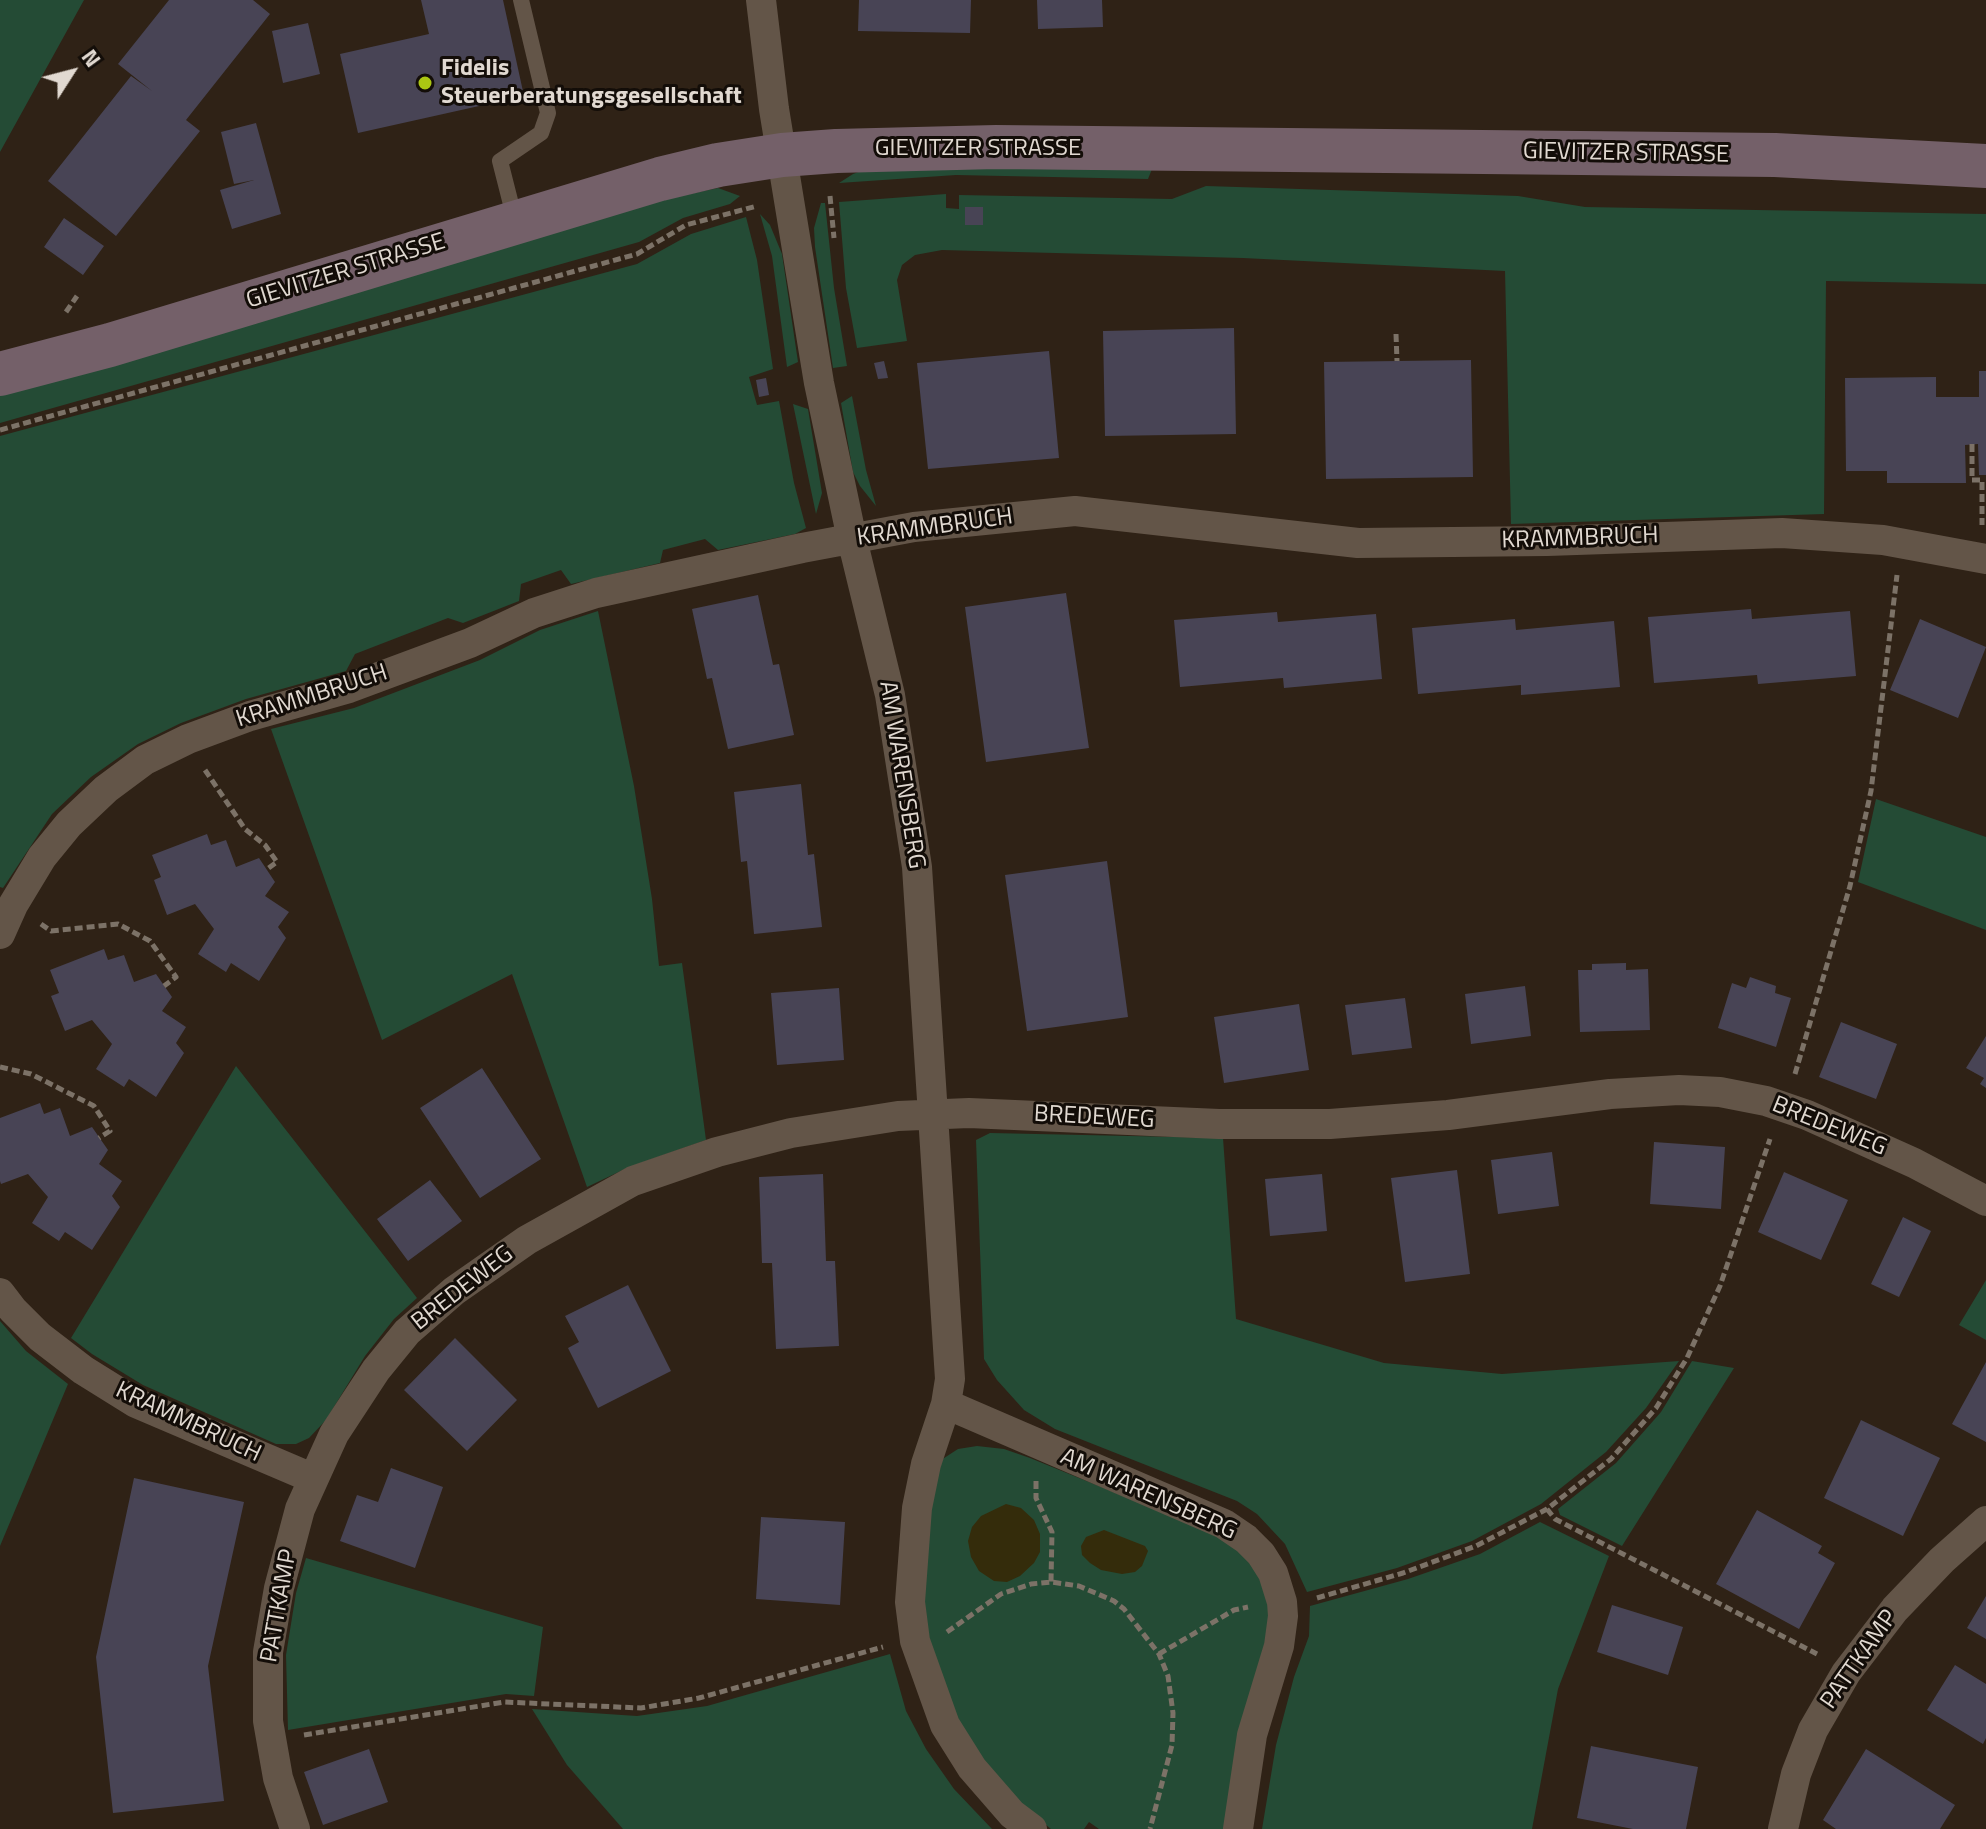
<!DOCTYPE html>
<html>
<head>
<meta charset="utf-8">
<style>
	body { margin:0 }
	#map { position:relative; width:1986px; height:1829px; overflow:hidden; background:#2f2216; font-family:"Titillium Web",sans-serif }
	canvas { display:block }
	.north { position:absolute; left:32px; top:32px; width:80px; height:80px; -webkit-text-stroke:6px #130d08; paint-order:stroke; rotate:54deg; font-size:22px; font-weight:700; line-height:32px; text-align:center; color:#e1d9d1 }
	.north::after { content:''; display:block; margin:auto; width:28px; height:36px; background:#e1d9d1; clip-path:polygon(50% 0,100% 100%,50% 72%,0 100%) }
</style>
</head>
<body>
<div id="map">
<canvas width="1986" height="1829"></canvas>
<div class="north">N</div>
</div>
<script>
const context = document.querySelector('canvas').getContext('2d');
context.lineJoin = 'round';
function paint(path, color) {
  context.fillStyle = color;
  context.fill(path, 'evenodd');
}
function poly(rows) {
  const path = new Path2D();
  for (const r of rows) {
    path.moveTo(r[0], r[1]);
    for (let i = 2; i < r.length; i += 2) path.lineTo(r[i], r[i + 1]);
  }
  return path;
}
function trace(path, color, width, dash) {
  context.strokeStyle = color;
  context.lineWidth = width;
  context.lineCap = dash ? 'butt' : 'round';
  context.setLineDash(dash || []);
  context.stroke(path);
}
function write(font, color, halo, rows, align = 'center') {
  context.font = font + ' "Titillium Web",sans-serif';
  context.lineWidth = 6;
  context.setLineDash([]);
  context.textBaseline = 'middle';
  context.strokeStyle = halo;
  context.fillStyle = color;
  for (const [text, x, y, turn = 0] of rows) {
    context.save();
    context.translate(x, y);
    context.rotate((+turn || 0) * Math.PI / 180);
    context.textAlign = isNaN(turn) ? turn : align;
    if (halo) context.strokeText(text, 0, 0);
    context.fillText(text, 0, 0);
    context.restore();
  }
}
paint(poly([
	[0,0,84,0,0,152],
	[869,168,1152,169,1148,179,956,175,839,183,853,174],
	[1206,186,1518,196,1585,207,1986,214,1986,284,1826,281,1824,514,1511,524,1505,271,1243,258,942,250,915,255,902,265,897,280,907,341,857,348,846,288,839,202,946,194,946,208,959,209,959,195,1172,199],
	[718,188,740,196,730,204,683,218,639,242,0,423,0,393,666,199],
	[821,203,825,203,834,288,847,366,833,368,815,247,814,228],
	[760,214,770,225,782,254,798,362,787,367,772,256],
	[746,217,757,260,773,369,749,377,757,405,779,401,794,483,806,528,795,534,718,550,705,539,663,550,660,563,571,584,561,570,521,584,519,601,463,623,448,618,355,654,346,671,246,699,181,723,138,744,91,777,52,814,3,888,0,887,0,436,637,264,691,234],
	[852,396,866,470,876,506,860,486,853,472,841,403],
	[793,404,808,409,822,493,816,514],
	[598,611,634,786,652,899,659,966,682,963,706,1140,627,1168,587,1187,512,974,382,1040,271,729,354,708,480,660,540,630],
	[1876,799,1986,837,1986,930,1858,882],
	[236,1066,417,1298,394,1319,365,1356,326,1420,309,1438,296,1444,276,1444,143,1385,92,1354,71,1338],
	[990,1133,1223,1138,1236,1319,1384,1363,1502,1374,1679,1361,1646,1408,1606,1452,1541,1504,1472,1541,1397,1568,1307,1592,1285,1544,1257,1514,1237,1501,1055,1429,1024,1410,997,1380,984,1359,976,1140],
	[1986,1280,1986,1340,1959,1325],
	[0,1321,26,1351,68,1384,0,1546],
	[1692,1361,1734,1368,1622,1546,1560,1515,1558,1509,1616,1463,1661,1412],
	[977,1446,1004,1449,1030,1458,1219,1535,1238,1547,1263,1579,1273,1616,1229,1829,1099,1829,1089,1822,1084,1829,1051,1829,1019,1803,980,1761,954,1720,923,1629,928,1508,941,1460,958,1449],
	[1540,1522,1609,1556,1558,1689,1532,1829,1262,1829,1276,1745,1294,1677,1309,1636,1310,1606,1408,1579,1480,1554],
	[306,1558,543,1627,534,1696,506,1694,288,1730,286,1655,296,1593],
	[890,1654,906,1711,926,1749,954,1789,992,1829,623,1829,567,1765,532,1709,637,1716,707,1706]
]), '#244b35');
paint(poly([
	[1006,1504,1021,1508,1034,1520,1040,1534,1040,1552,1034,1563,1020,1576,1007,1582,994,1581,979,1571,971,1557,968,1541,972,1527,981,1516],
	[1104,1530,1145,1546,1148,1551,1142,1566,1135,1572,1122,1574,1101,1570,1090,1563,1082,1555,1081,1546,1086,1537]
]), '#342c0b');
paint(poly([
	[169,0,253,0,270,14,186,120,200,131,116,236,48,181,131,76,152,91,118,64],
	[421,0,503,0,524,96,358,133,340,54,429,34],
	[859,0,971,0,970,33,858,31],
	[1037,0,1102,0,1103,27,1038,29],
	[308,23,320,74,283,83,272,31],
	[256,123,281,214,232,229,220,190,254,180,234,184,221,132],
	[965,207,983,207,983,225,965,225],
	[64,218,104,246,83,275,44,247],
	[1234,328,1236,434,1105,436,1103,331],
	[1049,351,1059,458,928,469,917,363],
	[1471,360,1473,477,1326,479,1324,362],
	[884,361,888,378,878,379,874,363],
	[1979,371,1986,371,1986,475,1979,475,1978,444,1965,445,1966,483,1887,483,1887,471,1846,471,1845,378,1936,377,1936,397,1979,397],
	[766,378,769,395,759,397,756,380],
	[1066,593,1089,748,986,762,965,607],
	[758,595,773,665,779,664,794,735,728,749,712,678,707,679,692,609],
	[1751,609,1752,619,1850,611,1856,676,1758,684,1757,675,1654,683,1648,617],
	[1277,612,1278,622,1376,614,1382,679,1284,688,1283,678,1180,687,1174,620],
	[1515,619,1516,630,1614,621,1620,687,1521,695,1521,685,1418,694,1412,628],
	[1920,619,1986,647,1958,718,1890,690],
	[801,784,808,855,814,854,822,927,754,934,747,861,741,862,734,792],
	[207,834,211,845,226,840,236,867,259,858,275,882,265,896,289,912,278,927,286,938,259,981,231,963,226,972,198,954,214,929,195,904,167,915,154,880,161,877,152,855],
	[1107,861,1128,1017,1027,1031,1005,875],
	[104,949,108,960,124,955,134,982,156,974,172,997,162,1011,186,1027,176,1043,184,1053,156,1097,129,1079,124,1087,96,1069,112,1044,92,1020,65,1031,51,996,59,993,50,970],
	[1626,963,1626,970,1648,969,1650,1030,1580,1032,1578,970,1592,970,1592,964],
	[1750,977,1776,986,1775,993,1791,998,1776,1047,1718,1028,1732,983,1746,988],
	[1525,986,1531,1036,1471,1044,1465,994],
	[839,988,844,1060,777,1065,771,993],
	[1405,998,1412,1048,1352,1055,1345,1005],
	[1299,1004,1309,1070,1224,1083,1214,1017],
	[1841,1022,1897,1044,1876,1099,1819,1077],
	[1986,1036,1986,1088,1980,1084,1984,1078,1966,1068],
	[482,1068,541,1159,480,1198,420,1108],
	[40,1103,44,1114,60,1108,70,1136,92,1127,108,1150,99,1164,122,1181,112,1196,120,1207,92,1250,65,1232,59,1241,32,1223,48,1197,28,1174,1,1184,0,1181,0,1118],
	[1654,1142,1725,1147,1721,1209,1650,1204],
	[1552,1152,1559,1206,1498,1214,1491,1160],
	[1457,1170,1470,1274,1405,1282,1391,1178],
	[1784,1172,1848,1200,1821,1260,1758,1232],
	[823,1174,826,1261,835,1261,839,1346,776,1349,772,1263,762,1263,759,1177],
	[1322,1174,1327,1231,1270,1236,1265,1179],
	[430,1180,462,1221,408,1261,377,1219],
	[1903,1217,1931,1231,1899,1297,1871,1284],
	[628,1285,671,1371,598,1408,568,1348,579,1342,565,1316],
	[455,1338,517,1400,467,1451,404,1390],
	[1986,1362,1986,1442,1952,1424],
	[1861,1420,1940,1458,1903,1536,1824,1498],
	[391,1468,443,1487,415,1568,340,1541,357,1495,378,1502],
	[134,1478,244,1502,208,1666,224,1801,113,1813,96,1657],
	[1757,1510,1822,1546,1818,1553,1835,1563,1799,1629,1716,1584],
	[761,1517,845,1522,840,1605,756,1599],
	[1986,1596,1986,1639,1967,1628],
	[1612,1605,1683,1627,1668,1675,1597,1652],
	[1955,1665,1986,1684,1986,1738,1983,1744,1927,1710],
	[1591,1746,1698,1767,1686,1829,1633,1829,1577,1818],
	[369,1749,388,1802,323,1825,304,1772],
	[1866,1749,1955,1805,1940,1829,1836,1829,1823,1820]
]), '#484455');
trace(poly([
	[830,196,834,238],
	[66,312,77,296],
	[1396,334,1397,361],
	[0,430,637,254,686,225,757,206],
	[1972,444,1972,480,1982,480,1982,525],
	[205,770,245,829,265,845,277,862,266,870],
	[41,924,51,931,118,924,150,941,176,977,164,986],
	[0,1067,31,1074,94,1106,110,1131,99,1138],
	[1795,1074,1850,886,1871,791,1897,575],
	[1036,1481,1036,1498,1052,1532,1051,1582],
	[1547,1509,1555,1519,1817,1654],
	[1317,1598,1403,1573,1476,1546,1547,1509,1611,1459,1656,1408,1687,1358,1720,1286,1770,1139],
	[947,1632,1001,1594,1031,1584,1051,1582,1079,1586,1114,1601,1124,1609,1159,1654,1168,1676,1173,1713,1172,1745,1150,1829],
	[1159,1654,1234,1610,1248,1607],
	[304,1735,504,1702,641,1708,699,1698,883,1647]
]), '#7c7267', 5, [8, 4]);
trace(poly([
	[515,220,500,161,541,133,548,113,521,0]
]), '#635548', 16);
trace(poly([
	[761,0,774,109,819,383,852,539,890,695,917,867,950,1379,946,1404,926,1464,917,1508,910,1602,915,1641,945,1725,972,1768,1012,1814,1032,1829],
	[0,934,13,905,42,857,69,824,106,789,145,760,188,739,250,716,349,688,470,643,534,613,596,593,802,548,914,527,1075,511,1358,543,1547,541,1782,533,1883,540,1986,559],
	[0,1293,13,1310,40,1337,83,1370,136,1403,312,1478],
	[946,1404,1224,1524,1246,1539,1261,1554,1273,1573,1282,1602,1283,1616,1279,1646,1252,1735,1238,1829],
	[295,1829,278,1778,268,1721,268,1652,279,1588,300,1509,334,1434,376,1370,407,1332,454,1291,527,1240,633,1181,717,1152,791,1133,898,1116,969,1113,1219,1124,1330,1124,1448,1115,1610,1094,1679,1090,1720,1092,1766,1101,1807,1115,1914,1163,1986,1201],
	[1783,1829,1796,1774,1813,1730,1846,1673,1895,1609,1942,1560,1986,1521]
]), '#635548', 30);
trace(poly([
	[0,374,110,345,660,179,718,165,782,155,836,151,996,147,1775,155,1986,166]
]), '#746069', 44);
for (const [x, y, r, color] of [
	[425,83,8,"#abc613"]
]) {
  const dot = new Path2D();
  dot.arc(x, y, r, 0, 2 * Math.PI);
  context.fillStyle = color;
  context.fill(dot);
  trace(dot, '#130d08', 3);
}
write('bold 24px', '#e1d9d1', '#130d08', [
	["Fidelis",441,69],
	["Steuerberatungsgesellschaft",441,97]
], 'left');
write('24px', '#e1d9d1', '#130d08', [
	["GIEVITZER STRASSE",978,149],
	["GIEVITZER STRASSE",1626,154,1],
	["GIEVITZER STRASSE",346,272,-17],
	["KRAMMBRUCH",935,528,-8],
	["KRAMMBRUCH",1580,539,-2],
	["KRAMMBRUCH",312,697,-18],
	["AM WARENSBERG",901,775,81],
	["BREDEWEG",1094,1118,3],
	["BREDEWEG",1829,1127,22],
	["BREDEWEG",463,1289,-38],
	["KRAMMBRUCH",188,1423,25],
	["AM WARENSBERG",1148,1495,24],
	["PATTKAMP",280,1606,-80],
	["PATTKAMP",1860,1660,-55]
]);
</script>
</body>
</html>
